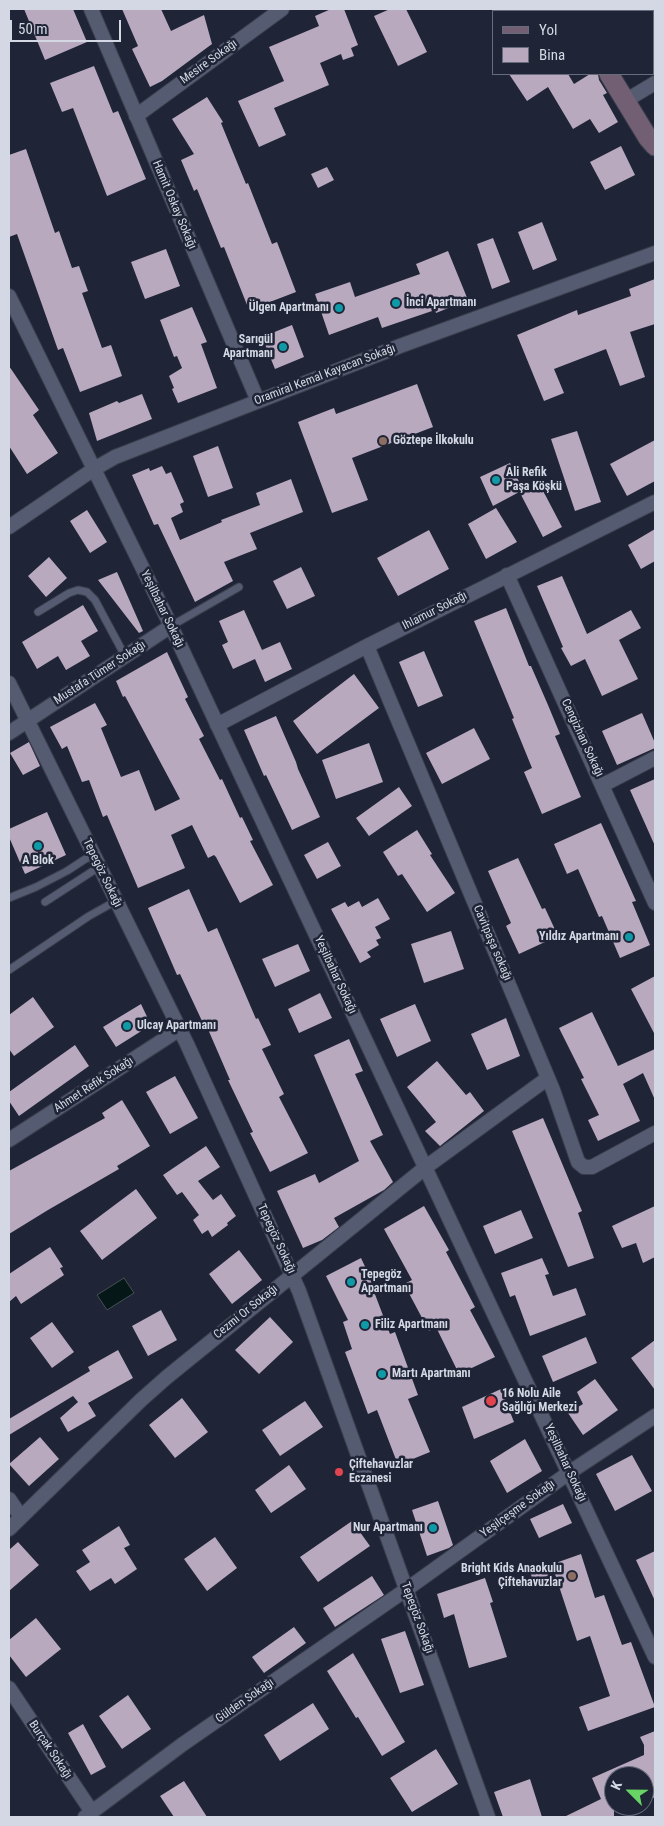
<!DOCTYPE html>
<html>
<head>
<meta charset="utf-8">
<style>
	body { margin:0 }
	#map { position:relative; width:664px; height:1826px; overflow:hidden; background:#1f2436; font-family:"Roboto Condensed",sans-serif }
	canvas { display:block }
	.frame { position:absolute; inset:0; border:10px solid #d4d8e4; pointer-events:none }
	.legend { position:absolute; left:492px; top:10px; width:162px; height:65px; box-sizing:border-box; background:#1f2436; border:1px solid #676c7c; margin:0; padding:6px 9px; list-style:none; font-size:15px; color:#d4d8e4 }
	.legend li { display:flex; align-items:center; gap:10px; height:25px }
	.legend b { width:25px; border:1px solid #676c7c }
	.north { position:absolute; left:604px; top:1766px; width:50px; height:50px; box-sizing:border-box; background:#1f2436; border:1px solid #676c7c; border-radius:50%; rotate:293deg; font-size:14px; font-weight:700; line-height:20px; text-align:center; color:#d4d8e4 }
	.north::after { content:''; display:block; margin:auto; width:18px; height:22px; background:#68d465; clip-path:polygon(50% 0,100% 100%,50% 72%,0 100%) }
	.scale { position:absolute; left:10px; top:20px; width:111px; height:22px; box-sizing:border-box; border:2px solid #d4d8e4; border-top:0; padding-left:6px; font-size:15px; line-height:18px; white-space:nowrap; color:#d4d8e4; -webkit-text-stroke:4px #1f2436; paint-order:stroke }
</style>
</head>
<body>
<div id="map">
<canvas width="664" height="1826"></canvas>
<div class="frame"></div>
<ul class="legend">
<li><b style="height:6px;background:#725f74"></b>Yol</li>
<li><b style="height:14px;background:#b8a9bf"></b>Bina</li>
</ul>
<div class="north">K</div>
<div class="scale">50 m</div>
</div>
<script>
const context = document.querySelector('canvas').getContext('2d');
context.lineJoin = 'round';
function paint(path, color) {
  context.fillStyle = color;
  context.fill(path, 'evenodd');
}
function poly(rows) {
  const path = new Path2D();
  for (const r of rows) {
    path.moveTo(r[0], r[1]);
    for (let i = 2; i < r.length; i += 2) path.lineTo(r[i], r[i + 1]);
  }
  return path;
}
function trace(path, color, width, dash) {
  context.strokeStyle = color;
  context.lineWidth = width;
  context.lineCap = dash ? 'butt' : 'round';
  context.setLineDash(dash || []);
  context.stroke(path);
}
function write(font, color, halo, rows, align = 'center') {
  context.font = font + ' "Roboto Condensed",sans-serif';
  context.lineWidth = 5;
  context.setLineDash([]);
  context.textBaseline = 'middle';
  context.strokeStyle = halo;
  context.fillStyle = color;
  for (const [text, x, y, turn = 0] of rows) {
    context.save();
    context.translate(x, y);
    context.rotate((+turn || 0) * Math.PI / 180);
    context.textAlign = isNaN(turn) ? turn : align;
    if (halo) context.strokeText(text, 0, 0);
    context.fillText(text, 0, 0);
    context.restore();
  }
}
const water = poly([
	[124,1278,134,1293,107,1310,97,1295,124,1278]
]);
paint(water, '#061717');
trace(water, '#445154', 1);
paint(poly([
	[24,9,73,9,87,42,45,60],
	[122,9,161,9,171,31,204,15,212,44,162,81,150,87,132,49,138,46],
	[331,9,344,9,358,45,351,48,354,56,343,60,341,54,320,63,329,85,274,108,286,135,259,147,238,101,284,81,269,47,319,26,315,16],
	[390,9,406,9,427,52,398,66,374,16],
	[94,66,113,113,118,111,146,179,107,196,73,108,62,112,50,83],
	[509,74,568,74,574,84,590,74,598,74,599,80,607,93,603,95,618,122,599,133,590,119,573,129,548,87,527,101],
	[207,97,223,122,221,123,246,184,248,183,272,244,277,242,296,292,249,310,224,247,221,248,197,189,194,191,181,160,194,154,172,119],
	[621,146,635,175,605,190,590,162],
	[26,149,55,233,59,231,72,268,79,266,88,291,82,293,102,348,111,345,122,376,80,392,63,348,58,350,17,234,9,237,9,155],
	[327,167,334,180,318,188,311,174],
	[542,222,557,260,533,270,518,232],
	[493,238,510,282,492,289,477,244],
	[166,249,180,286,145,299,131,262],
	[448,251,468,300,436,313,435,310,382,328,378,317,329,335,315,294,350,282,355,297,420,274,416,264],
	[655,279,655,324,630,332,645,377,620,386,606,349,554,369,564,393,544,401,517,335,577,310,578,315,631,296,629,289],
	[192,307,207,342,201,344,217,388,178,403,172,389,174,388,169,376,182,368,177,356,174,357,160,320],
	[292,325,304,357,275,369,262,337],
	[9,366,39,410,33,415,58,453,27,474,9,446],
	[417,384,433,427,352,458,368,500,332,513,298,422,334,408,336,414],
	[142,394,152,419,97,441,89,413,117,401,119,403],
	[577,431,601,502,575,511,551,439],
	[655,440,655,481,627,496,610,464],
	[218,446,233,488,208,497,193,456],
	[510,463,523,490,493,506,480,477],
	[162,466,166,474,171,472,184,502,180,504,183,512,171,518,180,540,222,522,221,520,260,505,256,493,291,479,303,512,250,533,257,549,224,562,233,581,195,602,158,524,154,525,132,475,149,468,150,471],
	[539,483,562,527,543,537,520,493],
	[496,508,517,542,486,559,468,524],
	[87,510,107,542,90,553,70,521],
	[655,529,655,561,641,569,628,545],
	[429,530,449,569,398,596,377,558],
	[49,557,67,578,46,597,28,576],
	[301,567,315,596,287,609,273,581],
	[117,572,143,631,139,633,98,580],
	[562,576,587,634,631,610,641,628,619,640,638,679,602,696,585,659,571,666,561,648,563,647,537,586],
	[83,605,98,631,81,641,90,656,66,670,58,656,37,669,22,642],
	[506,608,529,666,531,666,548,705,560,734,555,736,581,797,542,814,524,772,532,768,512,719,514,718,474,621],
	[244,610,262,650,280,642,292,669,265,682,255,659,233,669,222,645,228,642,219,621],
	[424,651,443,696,418,707,399,662],
	[167,652,188,697,185,699,204,736,199,739,220,780,222,779,240,818,242,817,253,840,250,841,273,885,240,903,216,857,214,855,208,858,192,825,171,835,185,868,138,888,107,815,103,817,89,780,82,782,67,746,62,749,50,727,95,703,107,725,101,728,121,777,139,770,155,811,180,799,125,696,123,697,116,681],
	[354,674,379,708,317,754,293,721],
	[642,713,655,743,655,748,617,765,602,731],
	[276,716,296,762,298,769,297,770,298,769,320,817,292,830,266,775,264,776,244,730],
	[474,728,490,759,442,784,426,753],
	[29,742,40,766,23,775,10,753],
	[369,743,383,782,336,799,322,760],
	[655,779,655,846,630,790],
	[399,787,412,806,369,836,356,818],
	[47,812,66,855,25,874,9,837,9,829],
	[601,823,636,901,632,902,650,945,620,958,602,916,599,917,578,869,567,874,554,844],
	[417,830,432,854,430,855,455,893,427,912,402,874,398,876,383,852],
	[328,842,341,866,317,879,304,855],
	[518,858,542,909,545,908,558,936,519,954,506,926,511,923,488,871],
	[189,889,208,932,217,928,256,1019,258,1018,271,1045,262,1049,284,1094,279,1097,308,1153,270,1172,250,1133,253,1132,228,1080,230,1080,204,1020,202,1021,180,974,177,975,148,908],
	[378,898,390,919,375,927,381,938,376,940,379,945,367,952,371,957,360,963,331,909,345,902,348,907,359,901,362,907],
	[451,931,464,969,424,983,411,944],
	[298,944,310,971,275,987,262,959],
	[655,976,655,1035,631,989],
	[320,993,332,1018,299,1033,288,1009],
	[33,997,54,1027,14,1056,9,1049,9,1015],
	[141,1004,151,1025,116,1047,103,1027],
	[415,1004,431,1041,397,1057,380,1019],
	[592,1012,618,1066,655,1049,655,1100,643,1073,623,1084,640,1121,598,1141,588,1120,599,1115,581,1079,584,1078,559,1028],
	[506,1018,520,1056,487,1070,471,1034],
	[349,1039,363,1071,355,1074,383,1135,370,1141,393,1182,384,1190,334,1218,339,1227,322,1240,303,1248,277,1191,315,1174,319,1183,359,1161,314,1055],
	[75,1045,89,1066,19,1116,9,1101,9,1092],
	[437,1061,466,1095,470,1092,484,1111,440,1146,425,1131,436,1122,407,1087],
	[175,1076,198,1118,170,1134,146,1092],
	[122,1100,150,1146,117,1166,119,1169,48,1210,9,1234,9,1171,105,1118,102,1113],
	[543,1118,582,1211,578,1213,594,1258,568,1267,512,1131],
	[206,1146,220,1167,198,1181,213,1200,221,1194,236,1216,227,1223,228,1225,212,1237,208,1230,202,1234,193,1220,199,1215,182,1192,177,1195,163,1175],
	[136,1189,157,1218,102,1260,80,1231],
	[424,1206,449,1250,446,1252,475,1307,470,1310,495,1357,459,1374,436,1327,429,1331,404,1284,412,1280,384,1229],
	[655,1206,655,1257,643,1263,636,1243,622,1248,612,1226],
	[521,1210,533,1238,495,1254,483,1226],
	[50,1247,63,1267,60,1268,64,1275,21,1304,16,1296,9,1302,9,1274],
	[239,1250,262,1280,232,1304,209,1274],
	[361,1258,375,1288,373,1289,390,1334,395,1332,418,1395,408,1399,430,1452,398,1465,377,1410,368,1414,345,1352,352,1349,343,1322,348,1320,326,1276],
	[542,1258,549,1274,545,1275,553,1296,576,1288,586,1315,530,1336,515,1295,510,1297,501,1273],
	[161,1310,177,1340,148,1356,132,1326],
	[270,1317,293,1342,259,1374,235,1350],
	[52,1322,74,1352,52,1368,30,1338],
	[586,1337,597,1363,553,1382,542,1356],
	[655,1340,655,1390,631,1358],
	[118,1350,133,1378,88,1403,96,1416,68,1432,60,1418,78,1402,73,1396,9,1435,9,1419,90,1371,88,1367],
	[595,1379,618,1410,583,1435,568,1413,583,1404,577,1392],
	[501,1389,514,1422,474,1439,462,1407],
	[182,1398,208,1432,175,1458,149,1425],
	[305,1401,323,1427,280,1456,262,1430],
	[40,1437,59,1459,29,1486,9,1464],
	[525,1439,542,1471,507,1493,490,1461],
	[632,1455,652,1491,615,1511,596,1474],
	[289,1465,306,1489,271,1513,255,1490],
	[438,1501,453,1545,449,1548,427,1556,412,1510],
	[563,1504,572,1523,539,1538,530,1519],
	[352,1521,370,1546,318,1582,300,1557],
	[119,1526,130,1545,124,1548,137,1569,115,1584,111,1578,90,1591,76,1571,90,1562,82,1550],
	[215,1537,237,1568,207,1591,184,1559],
	[18,1542,39,1565,9,1591,9,1550],
	[655,1551,655,1601,636,1560],
	[581,1554,595,1598,604,1595,622,1645,631,1642,655,1707,588,1731,579,1707,610,1696,590,1636,577,1641,555,1574,533,1580,530,1572],
	[372,1576,384,1595,335,1627,323,1608],
	[485,1578,493,1602,490,1603,507,1657,469,1668,454,1614,444,1618,437,1594],
	[36,1618,61,1649,26,1677,9,1655,9,1640],
	[294,1627,306,1643,264,1673,252,1657],
	[405,1631,424,1685,400,1693,381,1639],
	[353,1653,405,1742,382,1756,358,1717,356,1718,327,1671],
	[128,1695,151,1729,122,1749,99,1716],
	[313,1703,329,1729,280,1761,264,1735],
	[83,1724,106,1767,91,1775,68,1733],
	[655,1731,655,1797,644,1802,644,1776,614,1776,614,1817,564,1817,601,1799,592,1778,644,1755,644,1745,640,1737],
	[436,1749,458,1784,412,1812,390,1778],
	[530,1779,542,1817,503,1817,494,1792],
	[184,1781,207,1817,174,1817,160,1796]
]), '#b8a9bf');
const service = poly([
	[38,612,69,593,78,590,87,592,95,600,125,656],
	[171,626,239,587],
	[9,898,36,887,67,871,93,854],
	[45,902,99,867],
	[9,970,89,916,116,901]
]);
const minor = poly([
	[91,9,258,401],
	[625,101,655,83],
	[136,116,282,9],
	[9,296,171,626,655,1657],
	[9,527,94,469,115,457,400,346,655,253],
	[507,575,655,903],
	[367,646,553,1090,578,1162,584,1167,592,1167,655,1133],
	[9,683,187,1044,299,1291,488,1817],
	[217,725,367,646,655,502],
	[9,733,171,626],
	[603,785,655,758],
	[9,1140,180,1029],
	[9,1499,21,1517],
	[9,1529,141,1400,167,1377,426,1167,548,1078],
	[9,1688,92,1812],
	[85,1817,183,1744,407,1589,570,1472,655,1416]
]);
const secondary = poly([
	[571,9,572,11],
	[609,74,648,138,655,146]
]);
trace(service, '#3a3e4d', 9);
trace(minor, '#3a3e4d', 16);
trace(secondary, '#3a3e4d', 21);
trace(service, '#555b70', 7);
trace(minor, '#555b70', 14);
trace(secondary, '#725f74', 19);
for (const [x, y, r, color] of [
	[396,303,5,"#0f9aa8"],
	[339,308,5,"#0f9aa8"],
	[283,347,5,"#0f9aa8"],
	[383,441,5,"#8d6e63"],
	[496,480,5,"#0f9aa8"],
	[38,846,5,"#0f9aa8"],
	[629,937,5,"#0f9aa8"],
	[127,1026,5,"#0f9aa8"],
	[351,1282,5,"#0f9aa8"],
	[365,1325,5,"#0f9aa8"],
	[382,1374,5,"#0f9aa8"],
	[491,1401,6,"#e0444e"],
	[339,1472,5,"#e0444e"],
	[433,1528,5,"#0f9aa8"],
	[572,1576,5,"#8d6e63"]
]) {
  const dot = new Path2D();
  dot.arc(x, y, r, 0, 2 * Math.PI);
  context.fillStyle = color;
  context.fill(dot);
  trace(dot, '#1f2436', 2);
}
write('12px', '#d4d8e4', '#1f2436', [
	["Mesire Sokağı",209,62,-36],
	["Hamit Oskay Sokağı",174,205,67],
	["Oramiral Kemal Kayacan Sokağı",325,375,-21],
	["Yeşilbahar Sokağı",162,609,64],
	["Ihlamur Sokağı",435,611,-27],
	["Mustafa Tümer Sokağı",100,673,-33],
	["Cengizhan Sokağı",582,738,65],
	["Tepegöz Sokağı",102,873,64],
	["Cavitpaşa sokağı",492,943,67],
	["Yeşilbahar Sokağı",335,975,65],
	["Ahmet Refik Sokağı",94,1085,-33],
	["Tepegöz Sokağı",276,1239,65],
	["Cezmi Or Sokağı",246,1312,-39],
	["Yeşilbahar Sokağı",565,1463,65],
	["Yeşilçeşme Sokağı",518,1509,-36],
	["Tepegöz Sokağı",417,1618,70],
	["Gülden Sokağı",245,1701,-35],
	["Burçak Sokağı",50,1750,56]
]);
write('bold 12px', '#d4d8e4', '#1f2436', [
	["İnci Apartmanı",406,303],
	["Ülgen Apartmanı",329,308,"right"],
	["Sarıgül",273,340,"right"],
	["Apartmanı",273,354,"right"],
	["Göztepe İlkokulu",393,441],
	["Ali Refik",506,473],
	["Paşa Köşkü",506,487],
	["A Blok",38,861,"center"],
	["Yıldız Apartmanı",619,937,"right"],
	["Ulcay Apartmanı",137,1026],
	["Tepegöz",361,1275],
	["Apartmanı",361,1289],
	["Filiz Apartmanı",375,1325],
	["Martı Apartmanı",392,1374],
	["16 Nolu Aile",502,1394],
	["Sağlığı Merkezi",502,1408],
	["Çiftehavuzlar",349,1465],
	["Eczanesi",349,1479],
	["Nur Apartmanı",423,1528,"right"],
	["Bright Kids Anaokulu",562,1569,"right"],
	["Çiftehavuzlar",562,1583,"right"]
], 'left');
</script>
</body>
</html>
